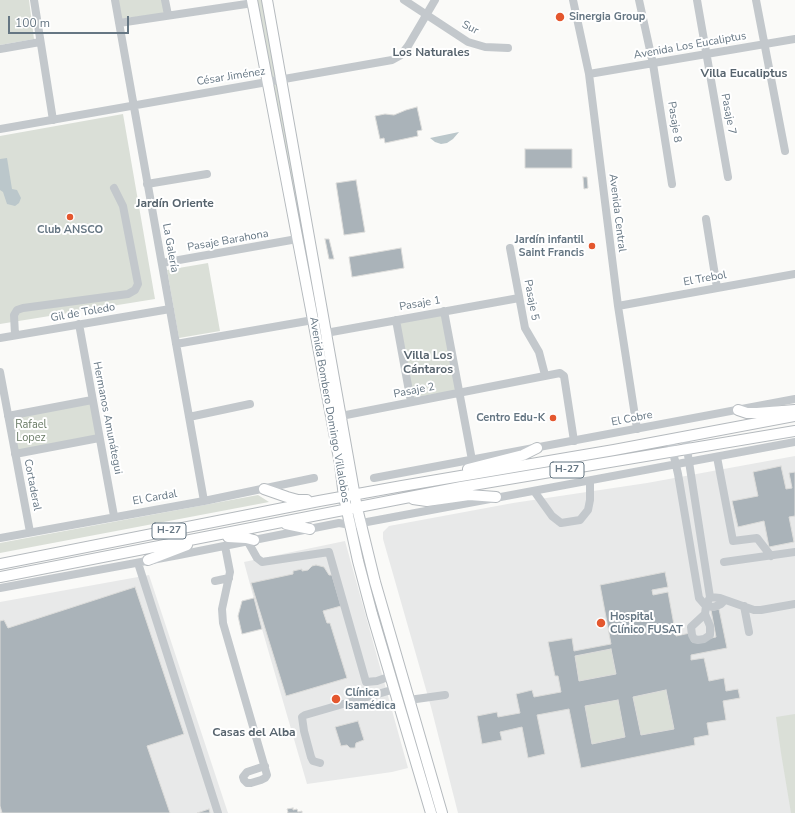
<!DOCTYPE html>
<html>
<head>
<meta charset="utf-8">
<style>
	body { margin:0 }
	#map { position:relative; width:795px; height:813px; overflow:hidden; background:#fafaf8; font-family:"Nunito Sans",sans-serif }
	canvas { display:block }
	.scale { position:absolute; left:8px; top:16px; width:121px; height:18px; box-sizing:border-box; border:2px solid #657683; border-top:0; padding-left:5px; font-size:12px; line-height:14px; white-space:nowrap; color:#657683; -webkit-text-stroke:3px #fff; paint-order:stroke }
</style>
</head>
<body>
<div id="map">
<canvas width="795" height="813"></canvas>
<div class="scale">100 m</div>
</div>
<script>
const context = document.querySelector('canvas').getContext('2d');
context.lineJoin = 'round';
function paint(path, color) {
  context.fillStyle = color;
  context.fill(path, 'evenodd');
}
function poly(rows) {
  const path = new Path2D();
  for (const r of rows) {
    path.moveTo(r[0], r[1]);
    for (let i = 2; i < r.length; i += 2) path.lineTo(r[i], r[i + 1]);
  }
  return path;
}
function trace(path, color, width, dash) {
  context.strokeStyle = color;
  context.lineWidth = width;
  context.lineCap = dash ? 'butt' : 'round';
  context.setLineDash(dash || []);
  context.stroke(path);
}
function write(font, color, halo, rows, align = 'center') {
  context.font = font + ' "Nunito Sans",sans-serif';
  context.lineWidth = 4;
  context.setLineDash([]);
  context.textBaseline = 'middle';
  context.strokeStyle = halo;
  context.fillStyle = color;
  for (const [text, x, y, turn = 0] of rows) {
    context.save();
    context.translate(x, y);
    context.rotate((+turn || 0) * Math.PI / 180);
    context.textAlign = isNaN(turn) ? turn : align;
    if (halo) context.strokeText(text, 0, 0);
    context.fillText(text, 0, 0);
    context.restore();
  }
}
paint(poly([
	[795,456,795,813,458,813,431,707,383,539,383,532,389,526,513,503,647,483],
	[345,541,408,768,392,772,307,784,262,629,244,562],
	[149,575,228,813,0,813,0,602]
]), '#e8e9e9');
paint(poly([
	[0,0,29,0,34,39,0,45],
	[117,0,163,0,165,13,121,19],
	[253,0,267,0,351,468,314,315],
	[123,114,155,299,0,324,0,136],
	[208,263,220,331,179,338,167,270],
	[443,314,457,390,412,398,398,322],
	[91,403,97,436,17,452,11,418],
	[258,495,269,502,0,553,0,543],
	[611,649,616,674,579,681,575,656],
	[666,690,674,729,641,735,633,697],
	[618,700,625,737,592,744,585,706],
	[795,714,795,813,791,813,781,753,776,717]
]), '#dadfd7');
paint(poly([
	[459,132,453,139,447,143,441,144,435,142,430,138],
	[7,158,12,189,17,190,21,198,19,203,15,206,7,204,3,192,0,190,0,159]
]), '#bbc7cb');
const building = poly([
	[417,107,422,130,417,131,418,136,385,143,384,138,380,139,375,116,385,114,394,115,406,110,417,107],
	[525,149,572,149,572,168,525,168,525,149],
	[583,177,587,177,588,188,584,189,583,177],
	[356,180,365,232,344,235,336,183,356,180],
	[325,239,329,239,334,259,329,259,325,239],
	[401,248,404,268,352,277,349,257,401,248],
	[781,466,786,489,792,488,789,473,795,472,795,516,789,517,794,542,769,547,764,521,738,527,732,501,758,496,753,472,781,466],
	[316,565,324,567,329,575,332,575,341,606,323,611,327,623,330,623,347,678,286,696,251,583,293,574,293,571,302,569,302,571,308,570,312,566,316,565],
	[665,572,668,587,652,590,653,595,668,592,676,636,690,633,692,642,716,637,711,610,719,609,727,648,691,655,691,660,704,658,709,681,724,678,726,691,738,689,740,698,723,701,726,720,707,723,709,735,694,738,695,745,581,768,569,709,537,715,545,754,528,758,522,727,500,732,502,740,482,744,477,716,497,712,498,717,520,713,516,694,532,690,534,697,561,692,558,676,555,676,548,642,572,638,574,651,611,644,600,585,665,572],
	[611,649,616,674,579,681,575,656,611,649],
	[666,690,674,729,641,735,633,697,666,690],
	[618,700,625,737,592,744,585,706,618,700],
	[135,587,184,734,147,746,170,813,2,813,0,806,0,621,4,620,8,628,135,587],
	[254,598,262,629,242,634,238,616,242,601,254,598],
	[358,721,364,740,356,743,355,748,350,748,347,745,341,746,335,727,358,721],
	[293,808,293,810,297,809,298,812,302,811,302,813,287,813,288,812,287,809,293,808],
	[209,809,210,813,197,813,209,809]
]);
paint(building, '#aab3b9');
trace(building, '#dcdcda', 1);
const major = poly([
	[252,0,313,320,340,464,344,497,358,561,372,614,431,813],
	[267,0,357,508,375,582,442,813],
	[738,410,747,413,757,413,795,410],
	[468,469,523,455,537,448],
	[264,489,287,497,298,500,307,500],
	[413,499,427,501,469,495,496,497],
	[286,524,310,529],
	[228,537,246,538,254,540],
	[148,560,187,545],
	[0,564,319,501,402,486,614,450,795,416],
	[0,577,461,487,795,431]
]);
trace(major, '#b5babe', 12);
trace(poly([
	[34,0,53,120],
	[115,0,204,501],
	[165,0,168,15],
	[404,0,468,42,485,47,508,48],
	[573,0,589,74,618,306,637,429],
	[639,0,653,64,672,184],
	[697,0,728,177],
	[756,0,785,151],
	[119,23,253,3],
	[0,49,40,42],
	[589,74,795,39],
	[0,129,392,60,401,55,408,46,435,0],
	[147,184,207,174],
	[706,219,717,288],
	[510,248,525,328,539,352,545,375],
	[162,263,297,239],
	[618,306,795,274],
	[444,311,472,460],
	[396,320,411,402],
	[79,324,114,516],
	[326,333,519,298],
	[15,335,14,315,17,310,23,308,128,294,135,290,138,284,123,206,114,188],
	[0,338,170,309],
	[176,344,313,320],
	[0,372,30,532],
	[8,416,92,400],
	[341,416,560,373,564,376,574,441],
	[189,417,250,404],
	[685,436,710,597,706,606,705,614,710,626,710,635,704,639,698,640,694,639,692,635,691,627,705,614],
	[670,439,678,474,699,598,706,606,714,607,721,604,725,600],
	[15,454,99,438],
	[717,457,733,541,757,538,771,556],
	[374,478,795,399],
	[534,491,552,516,561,523,580,520,588,510,590,500,590,481],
	[0,538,204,501,314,478],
	[248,542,257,558,262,562,329,552,366,682,377,681,391,676],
	[225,546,230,572,222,609,223,623,267,775,265,778,261,780,251,783,247,783,244,780,243,777,247,772,265,766],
	[724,562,795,552],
	[138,563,218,813],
	[215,581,229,578],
	[0,588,179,555,339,523,351,525,795,442],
	[710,597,720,598,754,610,761,610,795,604],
	[744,606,749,632],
	[409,700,445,695],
	[320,763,313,761,311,757,304,731,302,717,305,715,395,689]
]), '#c3c8cc', 8);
trace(major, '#fff', 10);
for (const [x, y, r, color] of [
	[560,17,5,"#e4572e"],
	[70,217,4,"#e4572e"],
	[592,246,4,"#e4572e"],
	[553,418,4,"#e4572e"],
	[601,623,5,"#e4572e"],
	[336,699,5,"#e4572e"]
]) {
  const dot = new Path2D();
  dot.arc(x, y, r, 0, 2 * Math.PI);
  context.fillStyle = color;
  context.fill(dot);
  trace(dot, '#fff', 1.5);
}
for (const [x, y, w] of [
	[567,470,34],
	[169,531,34]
]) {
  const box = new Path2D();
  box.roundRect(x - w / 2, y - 8, w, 16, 3);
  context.fillStyle = '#fff';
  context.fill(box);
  trace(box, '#657683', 1);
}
write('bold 10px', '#657683', null, [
	["H-27",567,470],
	["H-27",169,531]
]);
write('bold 11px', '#657683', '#fff', [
	["Sinergia Group",569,17],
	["Club ANSCO",70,230,"center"],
	["Jardín infantil",584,240,"right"],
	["Saint Francis",584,253,"right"],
	["Centro Edu-K",545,418,"right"],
	["Hospital",610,617],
	["Clínico FUSAT",610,630],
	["Clínica",345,693],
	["Isamédica",345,706]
], 'left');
write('11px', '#657683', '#fff', [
	["Sur",470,28,28],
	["Avenida Los Eucaliptus",690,46,-10],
	["César Jiménez",231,77,-9],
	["Pasaje 7",728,114,79],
	["Pasaje 8",674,122,81],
	["Avenida Central",617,213,83],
	["Pasaje Barahona",228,241,-10],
	["La Galería",170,248,80],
	["El Trebol",705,279,-10],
	["Pasaje 5",531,300,79],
	["Pasaje 1",420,304,-10],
	["Gil de Toledo",83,313,-10],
	["Pasaje 2",414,391,-11],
	["Avenida Bombero Domingo Villalobos",329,410,80],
	["Hermanos Amunátegui",107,418,79],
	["El Cobre",632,419,-11],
	["Cortaderal",32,485,79],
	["El Cardal",155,498,-10]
]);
write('11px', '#687a64', '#fff', [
	["Rafael",31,425],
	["Lopez",31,438]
]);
write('bold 12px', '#57646e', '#fff', [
	["Los Naturales",431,53],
	["Villa Eucaliptus",744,74],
	["Jardín Oriente",175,204],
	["Villa Los",428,356],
	["Cántaros",428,370],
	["Casas del Alba",254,733]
]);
</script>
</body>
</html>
